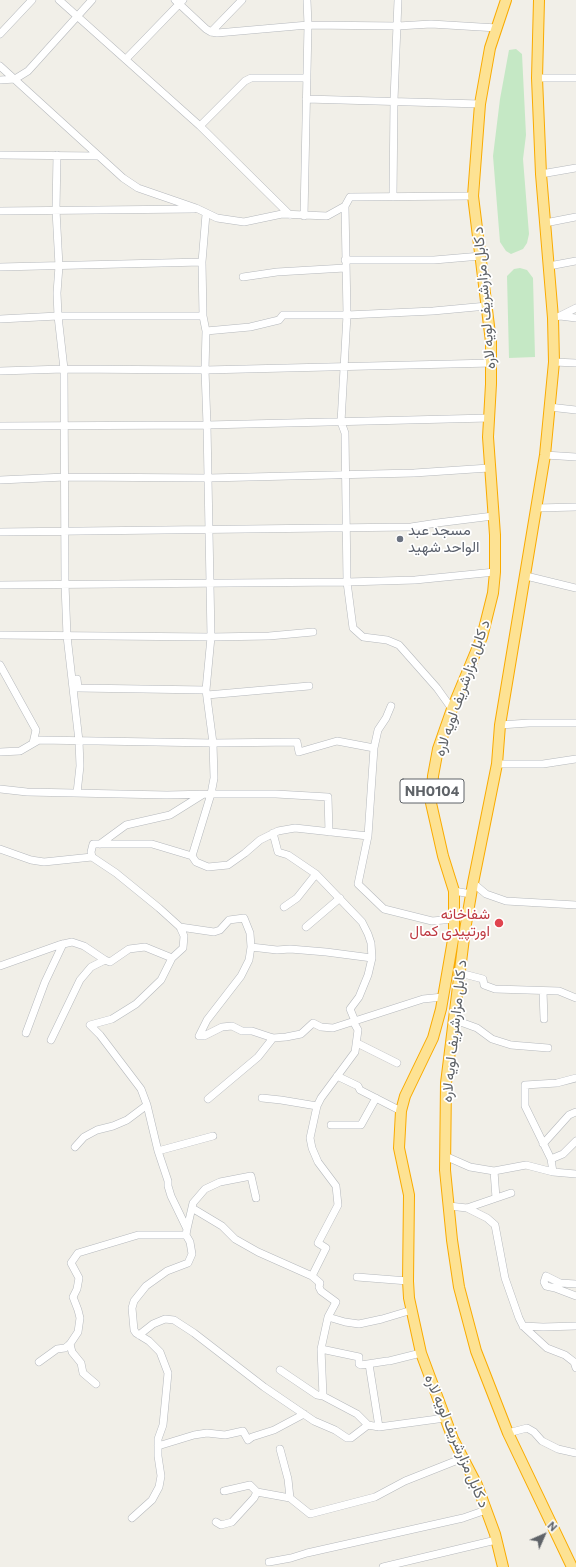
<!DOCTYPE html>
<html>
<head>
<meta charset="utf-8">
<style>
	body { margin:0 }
	#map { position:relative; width:576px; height:1567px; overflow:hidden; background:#f1efe8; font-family:Commissioner,sans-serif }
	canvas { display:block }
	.north { position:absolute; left:524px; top:1515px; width:40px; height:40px; -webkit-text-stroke:3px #fff; paint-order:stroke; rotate:45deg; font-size:11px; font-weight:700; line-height:16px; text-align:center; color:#5f6368 }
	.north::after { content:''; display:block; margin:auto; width:14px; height:18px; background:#5f6368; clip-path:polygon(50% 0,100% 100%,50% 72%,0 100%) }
</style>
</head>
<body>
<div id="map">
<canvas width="576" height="1567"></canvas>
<div class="north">N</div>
</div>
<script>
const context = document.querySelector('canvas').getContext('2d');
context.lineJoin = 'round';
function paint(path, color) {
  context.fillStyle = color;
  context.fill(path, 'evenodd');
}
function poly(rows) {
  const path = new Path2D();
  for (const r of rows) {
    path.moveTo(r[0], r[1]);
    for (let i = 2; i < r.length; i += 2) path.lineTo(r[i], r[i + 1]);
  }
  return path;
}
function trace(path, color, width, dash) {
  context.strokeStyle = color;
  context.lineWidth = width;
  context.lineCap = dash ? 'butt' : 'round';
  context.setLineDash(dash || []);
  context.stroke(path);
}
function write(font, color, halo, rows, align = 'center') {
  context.font = font + ' Commissioner,Vazirmatn,sans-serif';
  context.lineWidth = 3.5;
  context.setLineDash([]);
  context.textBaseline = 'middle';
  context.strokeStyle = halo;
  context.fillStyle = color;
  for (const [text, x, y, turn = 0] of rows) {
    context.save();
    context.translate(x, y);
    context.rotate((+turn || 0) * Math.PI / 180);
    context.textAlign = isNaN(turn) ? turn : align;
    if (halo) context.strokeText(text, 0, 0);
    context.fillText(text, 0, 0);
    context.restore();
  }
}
paint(poly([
	[516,49,522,54,526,135,523,159,529,234,527,243,523,249,511,254,506,251,500,242,493,156,500,99,509,50],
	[520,268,527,270,533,278,535,357,509,358,507,276,514,269]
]), '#c5e8c5');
const minor = poly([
	[59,0,200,126,290,215],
	[175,0,206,29,211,32,217,33,308,25,398,26,431,24,497,28],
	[211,32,242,0],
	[0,34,32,0],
	[126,59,183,0],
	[0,66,123,178,138,188,196,208,217,218,244,222,282,214,327,216,345,206,350,197,473,196],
	[537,78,576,78],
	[0,80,15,79,28,71,92,0],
	[306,99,480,104],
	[200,126,245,81,251,78,307,78],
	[0,155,98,156],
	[57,155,56,210,59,266,57,293,58,316,64,369,65,584,67,636,79,741,80,766,77,793],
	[541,174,576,168],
	[393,197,394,100,398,0],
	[345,206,347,315,341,422,345,433,347,582,353,628,363,637,387,640,399,645,437,688,452,709],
	[0,211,194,209],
	[304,216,308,25,307,0],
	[545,223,576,217],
	[345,260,434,260,481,256],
	[549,266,576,261],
	[0,267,202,262],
	[243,277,277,272,345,268],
	[560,316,576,308],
	[553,318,560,316,576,318],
	[0,319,58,316,203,316],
	[206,331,250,327,279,320,283,315,347,315,433,311,487,306],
	[554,362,576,363],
	[0,371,64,369,205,370,492,363],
	[549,407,576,410],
	[0,426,207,425,489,418],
	[545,455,576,457],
	[0,480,65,477,208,478,414,473,489,468],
	[537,508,576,507],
	[0,532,411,527,437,523,493,516],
	[526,576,576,588],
	[0,585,347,582,415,580,495,572],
	[0,635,211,637,269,636,313,632],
	[0,665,36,730,33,743],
	[77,679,78,688,206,690],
	[207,695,309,686],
	[391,706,386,718,378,730,374,748,368,836,358,884,384,909,432,921,455,919],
	[500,725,529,723,576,723],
	[0,752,20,751,39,740,213,743,297,742,299,752,337,741,374,748],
	[497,764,543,764,576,759],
	[0,789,27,792,167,795,211,794,276,794,328,797,329,832],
	[273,833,278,852,288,855,316,874,362,922,368,934,371,943,372,958,368,975,359,997,350,1009,355,1021],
	[100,844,126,825,170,815,202,795],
	[0,849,31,860,44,862,92,857],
	[192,856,211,794,214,778,213,743,206,690,211,637,207,425,205,370,206,331,203,316,202,262,206,214],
	[473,883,486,894,506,901,576,905],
	[454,891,471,894],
	[284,907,297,898,316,874],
	[180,927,214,932,220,930,229,920,244,918,250,933,251,947,249,960,241,976,207,1020,199,1036,204,1036,222,1027,232,1026,242,1031,252,1031,273,1038,286,1037,301,1034,313,1023,321,1027,333,1028,423,999,443,997],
	[306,927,340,898],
	[251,947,277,950,290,949,326,952,372,958],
	[0,966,59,945,72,942,84,946,105,960],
	[460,973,483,979,484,985,495,989,559,991,576,998],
	[543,991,544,1019],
	[455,1020,477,1028,492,1039,511,1045,548,1048],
	[26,1033,45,982,63,944],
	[51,1040,80,980,91,967,105,960,110,962,129,949,145,947,172,958],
	[357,1043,397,1063],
	[337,1076,358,1086,360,1090,401,1111],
	[262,1098,281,1100,317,1106],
	[208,1099,258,1057,273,1038],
	[147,1105,158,1151,168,1181,168,1186,171,1196,187,1229],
	[331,1125,361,1125,376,1098],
	[543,1144,569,1115,576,1112],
	[75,1147,84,1137,97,1130,113,1126,127,1120,147,1105,141,1089,100,1035,90,1025,112,1019,136,1004,161,980,172,958,183,948,184,936,180,927,159,908,116,873,92,857,91,852,93,844,152,844,192,856,196,862,208,867,228,865,245,853,260,840,278,831,295,828,368,836],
	[158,1151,213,1136],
	[445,1156,470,1167,494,1171,526,1165,553,1172,576,1174],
	[551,1159,563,1154,576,1141],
	[494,1171,496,1198],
	[553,1172,551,1159,525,1106,525,1085,557,1083,576,1078],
	[449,1206,467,1208,511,1193],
	[192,1208,222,1226,235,1239,258,1252,312,1276,320,1283,319,1287,321,1291,336,1302,328,1317,321,1349,323,1396],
	[467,1208,487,1218,495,1225,505,1278,519,1318,523,1326,547,1348,565,1355,574,1362,576,1368],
	[312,1276,326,1248,318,1243,338,1205,336,1186,318,1162,312,1148,310,1138,317,1106,321,1098,355,1052,358,1030,353,1021],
	[357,1277,408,1281],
	[576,1284,560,1283,546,1276,544,1282,546,1286,555,1288,576,1296],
	[328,1317,345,1322,359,1324,382,1319,412,1310],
	[523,1326,543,1327,576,1326],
	[139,1335,153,1324,165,1319,174,1320,194,1333,264,1387,314,1421,335,1430,347,1438,351,1438,368,1425],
	[70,1344,72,1352,81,1363,83,1373,96,1384],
	[321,1349,359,1357,359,1364,361,1365,387,1361,389,1361,421,1353],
	[39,1362,57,1349,65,1348,70,1344,78,1332,80,1318,78,1310,73,1297,77,1289,79,1278,71,1263,78,1253,138,1235,186,1235],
	[369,1364,379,1427],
	[280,1370,317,1395,323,1396,357,1414,368,1425,379,1427,445,1418],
	[508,1433,527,1428,534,1432,542,1441,558,1449,576,1453],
	[158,1446,194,1435,207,1433,225,1435,243,1431,248,1440,252,1437,274,1430,304,1414],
	[280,1449,288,1479,290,1498],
	[224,1491,250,1485,257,1492,290,1498,310,1514,375,1497,405,1481,463,1458],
	[132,1518,152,1500,159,1487,161,1476,158,1456,158,1439,163,1425,168,1373,160,1352,149,1341,136,1333,134,1330,132,1308,134,1301,146,1286,167,1271,188,1263,192,1254,190,1242,186,1235,187,1229,193,1203,205,1189,220,1182,251,1176,256,1198],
	[216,1522,221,1525,232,1522,254,1498,257,1492],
	[269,1562,291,1558,307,1553,463,1518,486,1510],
	[383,1567,496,1540]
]);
const highway = poly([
	[539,0,537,78,541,174,553,318,554,362,545,455,500,725,497,764,473,883,465,930,446,1083,445,1170,452,1240,459,1287,476,1351,508,1433,572,1567],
	[503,1567,495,1534,477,1485,453,1439,421,1353,409,1298,408,1281,409,1195,399,1148,401,1111,405,1096,433,1038,441,1009,454,934,454,891,443,856,431,803,433,776,438,749,452,709,482,637,493,593,495,572,495,535,488,437,491,384,491,342,473,196,480,104,490,48,506,0]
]);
trace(minor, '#b5b8bc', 8);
trace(highway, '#f9ab00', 12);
trace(minor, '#fff', 7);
trace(highway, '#fde293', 10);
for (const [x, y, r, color] of [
	[400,539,4,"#6b7280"],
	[499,923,5,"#e0444e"]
]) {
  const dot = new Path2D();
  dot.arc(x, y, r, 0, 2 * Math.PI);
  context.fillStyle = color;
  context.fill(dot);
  trace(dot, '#fff', 1.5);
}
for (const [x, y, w] of [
	[432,791,64]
]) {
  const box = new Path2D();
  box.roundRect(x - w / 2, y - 12, w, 24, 3);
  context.fillStyle = '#fff';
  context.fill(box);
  trace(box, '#5f6368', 1);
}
write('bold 14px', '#5f6368', null, [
	["NH0104",432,791]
]);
write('15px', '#5f6368', '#fff', [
	["د کابل مزارشریف لویه لاره",484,298,-95],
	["د کابل مزارشریف لویه لاره",462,688,-71],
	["د کابل مزارشریف لویه لاره",454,1031,-84],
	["د کابل مزارشریف لویه لاره",457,1441,67]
]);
write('15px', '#5b616d', '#fff', [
	["مسجد عبد",408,530],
	["الواحد شهید",408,547]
], 'left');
write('15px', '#be3a42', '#fff', [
	["شفاخانه",490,914],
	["اورتپیدی کمال",490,931]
], 'right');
</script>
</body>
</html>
